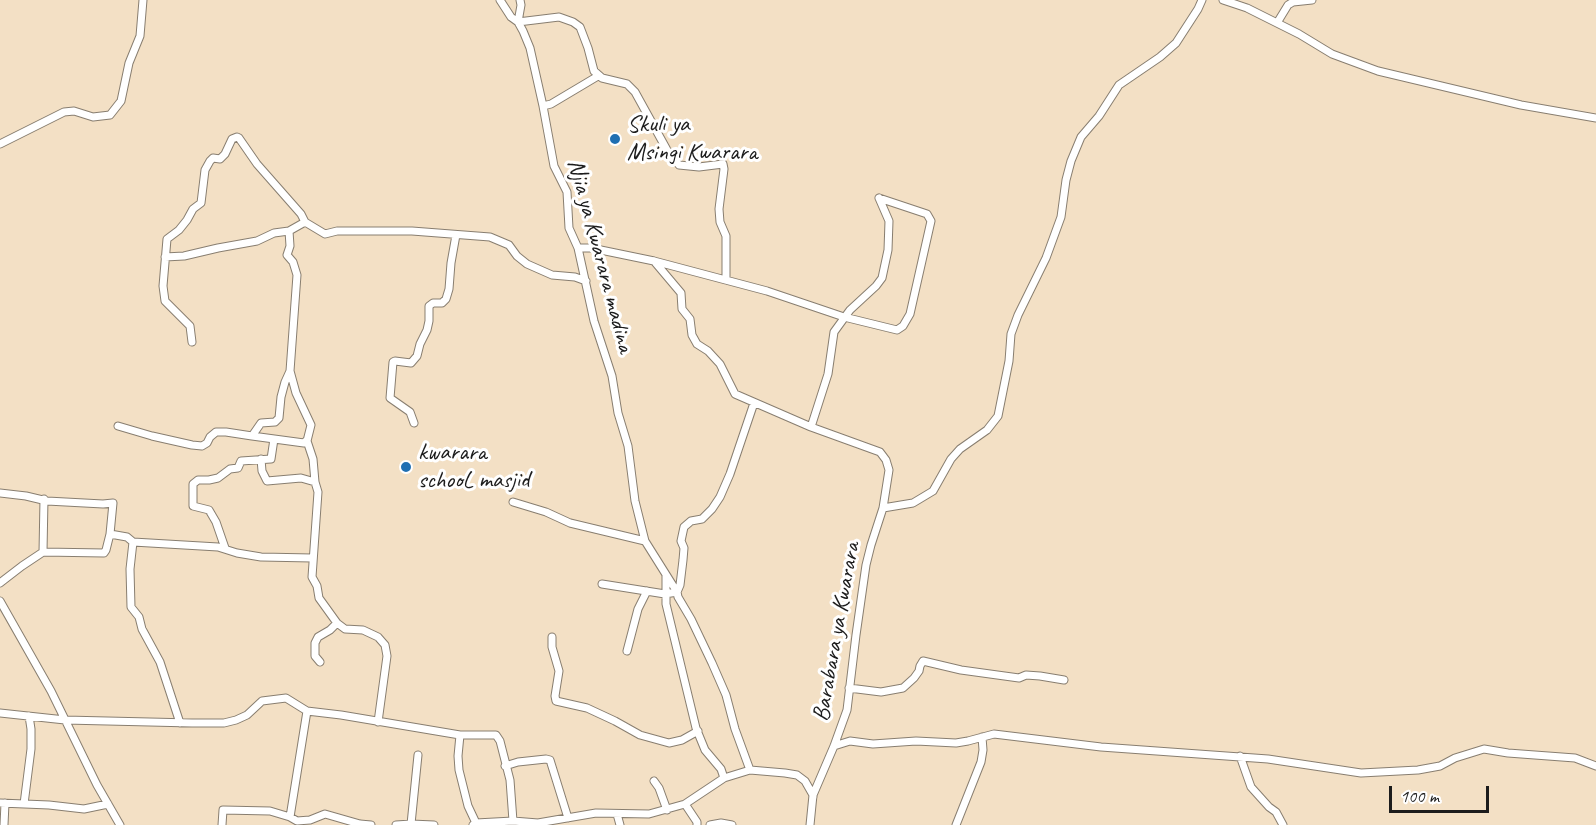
<!DOCTYPE html>
<html>
<head>
<meta charset="utf-8">
<style>
	body { margin:0 }
	#map { position:relative; width:1596px; height:825px; overflow:hidden; background:#f3e0c5; font-family:Caveat,sans-serif }
	canvas { display:block }
	.scale { position:absolute; left:1389px; top:786px; width:100px; height:27px; box-sizing:border-box; border:3px solid #1c1c1c; border-top:0; padding-left:8px; font-size:18px; line-height:21px; white-space:nowrap; color:#1c1c1c; -webkit-text-stroke:4px #fff; paint-order:stroke }
</style>
</head>
<body>
<div id="map">
<canvas width="1596" height="825"></canvas>
<div class="scale">100 m</div>
</div>
<script>
const context = document.querySelector('canvas').getContext('2d');
context.lineJoin = 'round';
function poly(rows) {
  const path = new Path2D();
  for (const r of rows) {
    path.moveTo(r[0], r[1]);
    for (let i = 2; i < r.length; i += 2) path.lineTo(r[i], r[i + 1]);
  }
  return path;
}
function trace(path, color, width, dash) {
  context.strokeStyle = color;
  context.lineWidth = width;
  context.lineCap = dash ? 'butt' : 'round';
  context.setLineDash(dash || []);
  context.stroke(path);
}
function write(font, color, halo, rows, align = 'center') {
  context.font = font + ' Caveat,sans-serif';
  context.lineWidth = 6;
  context.setLineDash([]);
  context.textBaseline = 'middle';
  context.strokeStyle = halo;
  context.fillStyle = color;
  for (const [text, x, y, turn = 0] of rows) {
    context.save();
    context.translate(x, y);
    context.rotate((+turn || 0) * Math.PI / 180);
    context.textAlign = isNaN(turn) ? turn : align;
    if (halo) context.strokeText(text, 0, 0);
    context.fillText(text, 0, 0);
    context.restore();
  }
}
const street = poly([
	[500,0,511,17,518,22,523,31,530,48,543,106,554,166,567,192,569,228,578,248,594,321,612,376,618,413,628,446,635,501,645,541,677,592,678,597,691,619,712,663,726,695,735,729,750,770],
	[520,0,521,5,518,22,559,17,573,22,580,27,588,48,594,71,602,78,627,84,635,92,667,150,679,165,699,167,723,164,724,169,719,209,720,222,726,236,726,280],
	[1223,0,1247,8,1299,34,1332,54,1378,71,1521,105,1596,118],
	[1277,23,1288,5,1293,2,1312,0],
	[543,106,551,104,598,76],
	[0,144,64,112,74,111,93,117,110,115,121,101,129,63,140,36,143,0],
	[289,231,290,246,287,255,293,262,297,275,290,371,296,393,311,425,307,441,313,459,315,482,318,492,312,577,317,586,319,598,337,623,345,629,363,630,378,637,385,645,387,656,378,722],
	[578,248,591,248,654,261,767,291,844,317,897,330,903,326,910,314,931,221,927,214,879,198],
	[165,257,184,256,218,248,257,241,274,233,289,231,305,222],
	[654,261,681,293,682,309,690,319,692,335,697,344,708,351,720,364,735,394,811,427,880,452,886,460,889,470,883,508,871,545,866,565,856,635,847,710,834,746,813,795,810,825],
	[192,342,190,326,165,301,163,286,167,239,179,230,187,220,193,209,201,203,205,170,210,161,213,158,220,159,225,154,232,139,237,137,239,138,257,164,301,214,305,222,325,234,337,231,412,231,490,237,509,245,517,256,527,264,552,275,575,277,586,281],
	[414,423,410,412,390,398,393,362,395,361,411,363,417,356,420,344,427,330,429,321,429,306,433,303,442,303,446,299,449,289,451,263,456,235],
	[118,426,152,436,192,445,202,446,207,443,210,437,216,432,226,432,252,436,261,423,275,422,279,418,281,397,285,382,290,371],
	[811,427,828,374,834,332,850,310,876,286,882,278,888,250,889,221,879,198],
	[252,436,304,443,307,440],
	[261,459,262,471,267,481,301,478,315,482],
	[0,493,26,496,47,501,103,504,113,503,110,534,106,550,104,553,43,552,22,566,0,583],
	[513,502,546,512,570,523,645,541],
	[883,508,913,503,933,491,951,459,960,449,987,430,998,416,1009,361,1011,334,1018,315,1046,258,1061,217,1066,180,1071,161,1081,137,1099,116,1119,85,1160,57,1176,43,1198,9,1202,0],
	[110,534,127,537,133,542,218,547,237,553,261,557,312,558],
	[133,542,130,569,131,607,139,617,142,629,160,662,180,723],
	[225,548,216,522,209,510,193,506,193,484,198,480,209,480,218,478,230,469,238,468,241,461,271,459,274,439],
	[43,552,44,499],
	[666,576,666,604,696,728,705,750,721,769,724,778],
	[602,584,665,594,677,592,680,585,683,560,684,548,681,541,684,527,691,521,702,519,712,509,720,497,730,474,754,403],
	[0,601,51,691,97,785,120,825],
	[552,637,552,647,559,671,555,696,556,701,587,708,615,721,640,735,669,743,682,740,698,731],
	[627,651,638,609,647,591],
	[320,662,315,656,315,643,318,637,330,630,337,623],
	[849,688,881,692,903,688,914,678,919,671,920,666,923,661,961,670,1019,678,1026,675,1040,676,1064,680],
	[0,713,65,720,192,723,224,723,236,720,247,715,262,701,286,698,307,711,341,715,460,735,496,735,500,741,510,780,513,821],
	[460,735,458,756,459,770,468,806,476,823],
	[834,746,850,741,873,744,916,741,956,743,968,741,994,734,1101,747,1268,759,1361,773,1418,770,1440,766,1455,758,1484,749,1508,753,1575,758,1596,766],
	[1240,756,1251,787,1269,807,1276,812,1283,825],
	[505,766,518,762,546,759,550,760,568,818],
	[654,781,659,788,667,810],
	[0,803,49,805,84,809,108,804],
	[24,804,31,749,31,729,29,716],
	[685,804,697,822,697,825],
	[617,814,620,825],
	[290,817,307,711],
	[411,824,418,755],
	[4,825,5,803],
	[222,825,223,810,270,811,290,817,297,821,310,820,325,814,360,824,371,825],
	[396,825,411,824,434,825],
	[473,825,476,823,513,821,538,823,596,813,649,814,685,804,724,778,750,770,785,773,797,775,805,781,813,795,813,797],
	[710,825,721,823,732,825],
	[956,825,981,762,983,750,982,737]
]);
trace(street, '#887e70', 9);
trace(street, '#fff', 7);
for (const [x, y, r, color] of [
	[615,139,6,"#1f6fb2"],
	[406,467,6,"#1f6fb2"]
]) {
  const dot = new Path2D();
  dot.arc(x, y, r, 0, 2 * Math.PI);
  context.fillStyle = color;
  context.fill(dot);
  trace(dot, '#fff', 2);
}
write('24px', '#1c1c1c', '#fff', [
	["Skuli ya",627,125],
	["Msingi Kwarara",627,153],
	["kwarara",418,453],
	["schooL masjid",418,481]
], 'left');
write('24px', '#1c1c1c', '#fff', [
	["Njia ya Kwarara madina",600,256,75],
	["Barabara ya Kwarara",837,632,-80]
]);
</script>
</body>
</html>
